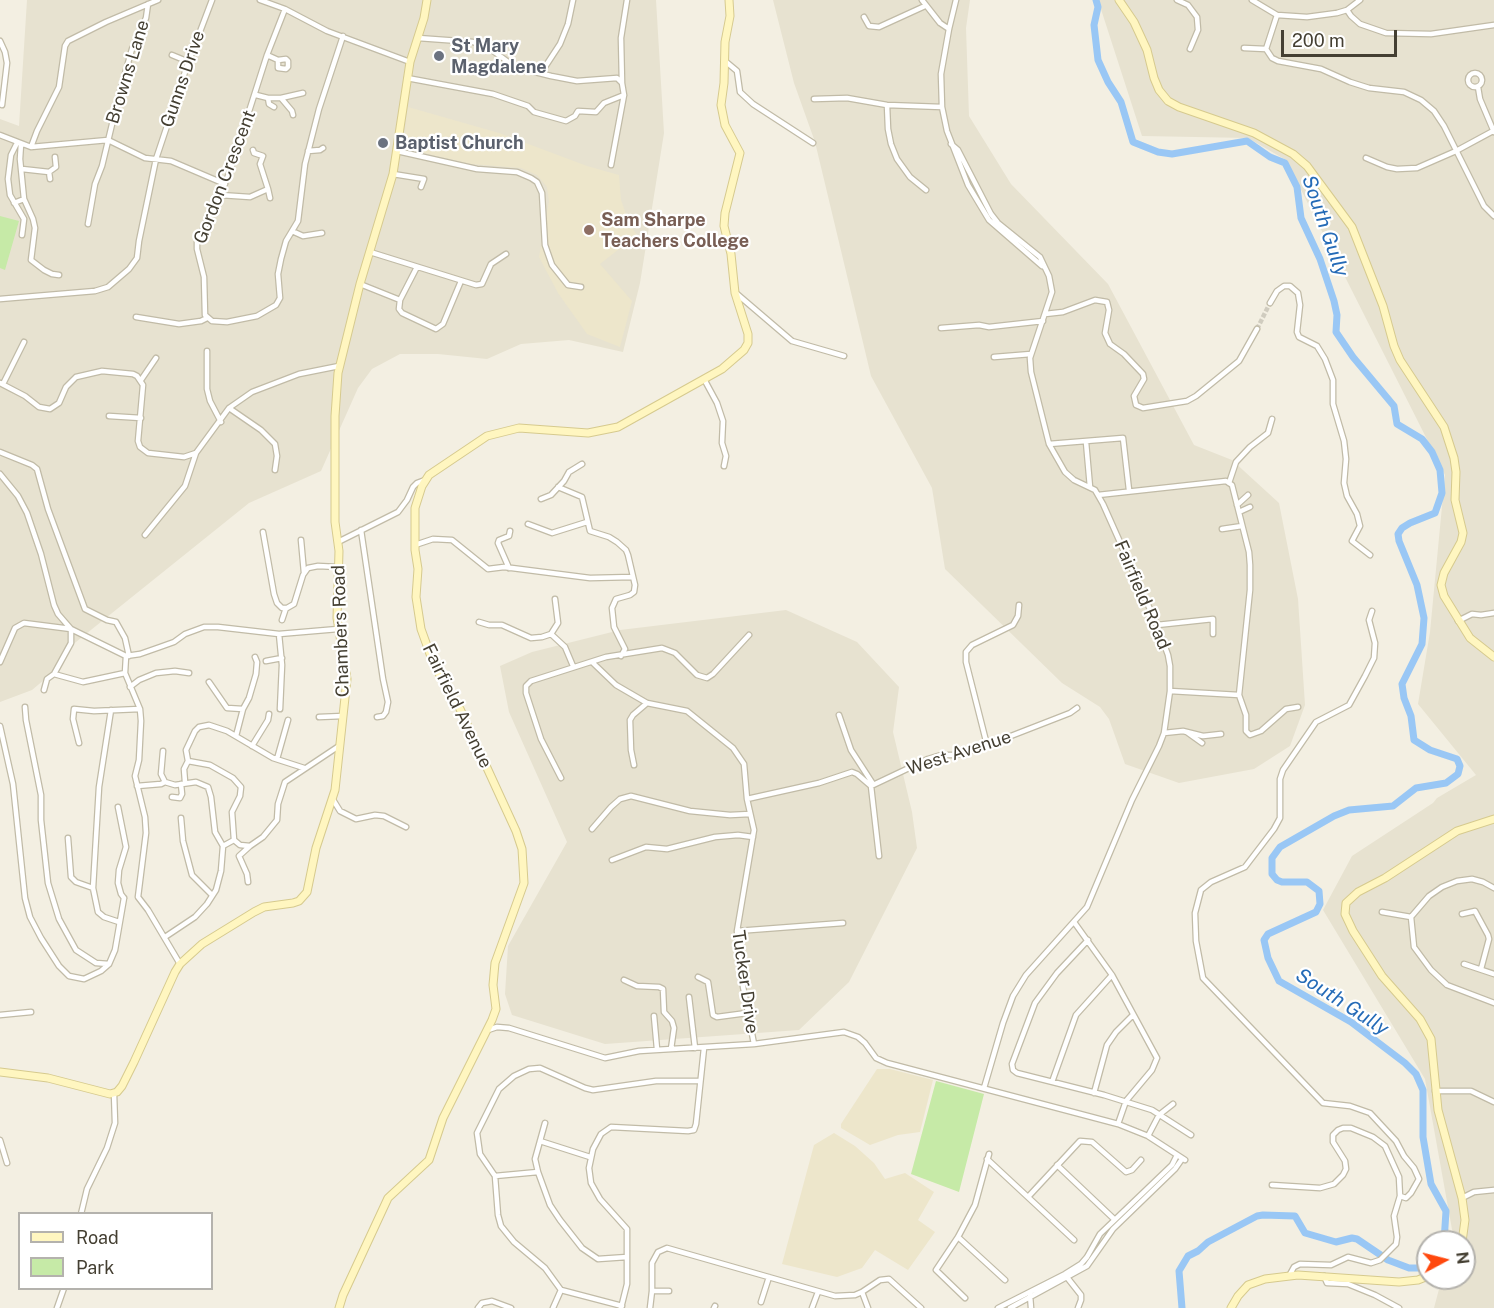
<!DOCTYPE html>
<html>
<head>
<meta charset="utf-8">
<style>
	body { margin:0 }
	#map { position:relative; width:1494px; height:1308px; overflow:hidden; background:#f3efe2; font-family:"Public Sans",sans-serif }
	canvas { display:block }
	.legend { position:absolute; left:18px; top:1212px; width:195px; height:78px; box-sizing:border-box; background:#fff; border:2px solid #b4b2ad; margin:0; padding:8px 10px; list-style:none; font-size:18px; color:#443f32 }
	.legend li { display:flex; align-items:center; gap:12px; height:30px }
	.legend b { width:30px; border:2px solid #b4b2ad }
	.north { position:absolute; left:1416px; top:1230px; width:60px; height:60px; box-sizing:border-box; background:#fff; border:2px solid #b4b2ad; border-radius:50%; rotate:83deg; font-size:16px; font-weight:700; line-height:24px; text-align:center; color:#443f32 }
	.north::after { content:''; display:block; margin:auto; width:21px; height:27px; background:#ff480d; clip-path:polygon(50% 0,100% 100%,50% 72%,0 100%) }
	.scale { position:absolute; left:1281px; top:30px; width:116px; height:27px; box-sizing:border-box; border:3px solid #443f32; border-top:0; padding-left:8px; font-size:18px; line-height:21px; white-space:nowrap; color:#443f32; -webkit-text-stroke:4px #fff; paint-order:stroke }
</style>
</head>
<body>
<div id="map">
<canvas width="1494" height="1308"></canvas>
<ul class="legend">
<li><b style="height:8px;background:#fff6c0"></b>Road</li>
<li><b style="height:16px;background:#c6eaa7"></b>Park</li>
</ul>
<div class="north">N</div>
<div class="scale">200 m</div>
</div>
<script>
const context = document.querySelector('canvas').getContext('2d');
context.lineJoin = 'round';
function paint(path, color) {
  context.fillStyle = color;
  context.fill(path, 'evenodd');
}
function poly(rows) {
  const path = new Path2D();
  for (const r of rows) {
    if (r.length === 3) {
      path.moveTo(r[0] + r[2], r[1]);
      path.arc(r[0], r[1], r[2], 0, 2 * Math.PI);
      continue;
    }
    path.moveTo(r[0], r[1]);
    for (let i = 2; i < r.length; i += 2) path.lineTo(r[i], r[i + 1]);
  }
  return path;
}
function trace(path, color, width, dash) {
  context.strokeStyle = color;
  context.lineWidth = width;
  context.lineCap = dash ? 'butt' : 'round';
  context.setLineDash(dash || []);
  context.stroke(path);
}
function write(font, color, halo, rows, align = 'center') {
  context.font = font + ' "Public Sans",sans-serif';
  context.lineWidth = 4.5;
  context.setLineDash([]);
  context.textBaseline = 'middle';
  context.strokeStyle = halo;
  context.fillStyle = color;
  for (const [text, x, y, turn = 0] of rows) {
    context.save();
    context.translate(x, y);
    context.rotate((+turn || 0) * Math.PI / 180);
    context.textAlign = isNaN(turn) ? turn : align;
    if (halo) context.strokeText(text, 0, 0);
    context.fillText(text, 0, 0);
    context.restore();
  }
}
paint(poly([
	[27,0,656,0,664,133,640,283,623,352,569,340,521,344,487,359,438,354,400,354,372,369,358,388,321,471,249,503,66,650,57,669,32,690,0,702,0,119,19,126],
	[773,0,970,0,966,28,969,116,1011,184,1108,284,1194,445,1232,460,1279,503,1298,599,1305,705,1290,746,1254,769,1179,783,1125,764,1109,719,1100,707,1062,683,945,569,932,488,871,376,815,142,794,83],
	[1098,0,1494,0,1494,1308,1434,1308,1442,1278,1464,1278,1464,1242,1452,1242,1453,1235,1425,1079,1323,910,1352,856,1433,803,1437,798,1476,775,1418,704,1430,632,1445,475,1286,160,1248,138,1142,136],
	[786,610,857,642,899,687,893,732,912,812,917,848,849,982,799,1030,605,1044,512,1015,505,994,508,946,567,842,509,712,500,666,532,652,620,630]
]), '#e7e2d0');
paint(poly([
	[408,107,499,133,587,166,619,175,621,200,630,225,637,235,600,264,632,301,620,347,587,334,558,293,539,257,549,201,547,187,537,175,521,168,471,164,403,148],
	[877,1069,890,1069,933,1080,920,1132,898,1135,870,1145,841,1128,841,1124],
	[834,1133,855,1146,874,1163,885,1179,905,1173,934,1192,918,1220,935,1232,908,1270,875,1250,862,1268,837,1277,782,1264,814,1145]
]), '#ede6cb');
paint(poly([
	[0,216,19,221,5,270,0,268],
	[936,1081,984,1094,959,1192,911,1174]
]), '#c6eaa7');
trace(poly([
	[1096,0,1098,7,1094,25,1098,60,1108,82,1121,102,1133,142,1158,152,1172,154,1247,141,1270,157,1285,163,1297,187,1301,218,1320,259,1334,301,1337,315,1336,332,1353,357,1394,406,1397,424,1422,439,1432,452,1440,470,1442,493,1435,513,1410,523,1402,528,1398,534,1399,541,1417,585,1424,618,1422,644,1402,684,1404,698,1411,716,1414,740,1430,750,1457,759,1460,766,1458,774,1446,783,1416,788,1393,806,1349,810,1334,816,1280,847,1272,858,1272,874,1277,880,1282,882,1307,882,1319,891,1320,904,1316,912,1268,934,1264,940,1268,958,1279,981,1351,1022,1405,1063,1416,1074,1423,1090,1423,1137,1431,1184,1446,1211,1444,1242],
	[1182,1308,1179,1271,1188,1256,1198,1251,1208,1242,1257,1216,1263,1215,1295,1216,1305,1233,1336,1242,1352,1238,1357,1239,1388,1260,1409,1268,1418,1268,1428,1264]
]), '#99c7f5', 7);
trace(poly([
	[1257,329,1270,303]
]), '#d0ccbf', 4.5, [4.5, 2]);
const street = poly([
	[260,0,285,9,327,31,410,62],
	[922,0,940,23,949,29],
	[956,0,949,29,941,74,942,107,947,131,968,185,989,220,1042,266],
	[1177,0,1188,5,1197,17,1198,30,1190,49],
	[1252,0,1277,15,1307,17,1337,13,1347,10,1360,0],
	[285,9,267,55,229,174,197,242,197,249,204,277,205,315,212,321,227,322,257,316,276,305,280,298,278,274,281,259,286,241,298,221,305,164,319,109,343,36],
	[1347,10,1351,16,1360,24,1386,33,1431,34,1494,25],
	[1277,15,1266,49,1272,58,1278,61,1321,69,1350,82,1369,88,1404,92,1421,100,1434,111,1444,126,1484,206,1494,216],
	[864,17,869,26,879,27,925,6],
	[418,38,473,42,489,48,515,67,551,76,577,81,617,78,622,83,624,95,611,165],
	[0,41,5,52,7,63,2,105],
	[1244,48,1266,49],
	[172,55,189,62],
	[267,55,278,60,278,68,286,69,288,67,288,61,286,59,278,60],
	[725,61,737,71,740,92,753,104,813,143],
	[1475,80,7],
	[541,73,560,44,568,24,573,0],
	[407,78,493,94,528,106,534,112,566,121,575,116,578,111,596,112,604,103,624,95],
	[622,83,621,38,627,0],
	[1478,87,1480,99,1494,132],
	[256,95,268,98,269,104,274,107],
	[268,98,281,98,292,111,293,115],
	[281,98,303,93],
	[814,99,847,98,887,105,942,107],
	[887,105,888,129,891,144,897,159,910,177,926,190],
	[0,135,31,147,108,140,145,158,171,161,225,184],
	[17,143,11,155,8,179,10,195,24,219,22,235],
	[21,144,20,159,24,199],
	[951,144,958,150,991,214,998,223,1040,257,1049,276,1052,292,1030,358,1031,372,1049,444,1065,472,1074,480,1095,490,1103,504,1157,625,1168,655,1170,666,1170,691,1164,733,1159,746,1132,800,1087,907,1026,975,1013,996,1003,1023,984,1088],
	[31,147,37,131,59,87,65,46,68,41,106,22,158,0],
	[308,151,320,150,323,148],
	[397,151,477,169,517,172,531,178,537,182,542,193,545,245,552,265,568,285,581,287],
	[1366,158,1387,167,1397,169,1417,168,1456,151,1493,131],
	[22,169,49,172,50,179],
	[49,172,56,167,55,157],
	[393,174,424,179,421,187],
	[268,189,270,198],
	[220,195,250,197,268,189,260,164,263,156,254,153,253,150],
	[14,203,24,199,33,219,35,228,31,260,44,270,52,274,59,275],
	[88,224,95,184,102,166,120,91,132,49,146,18,148,4],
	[292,231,303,236,322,233],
	[370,252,476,285,482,284,491,264,506,254],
	[417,267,400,300,399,309,402,313,436,329,443,324,461,281],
	[360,284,400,300],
	[737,294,792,341,844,356],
	[0,299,95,291,108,287,129,269,137,258,139,241,156,159,187,66,212,0],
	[1270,303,1277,291,1284,286,1290,286,1298,293,1300,305,1297,332,1299,337,1317,346,1325,359,1333,380,1333,404,1344,441,1346,459,1344,483,1347,496,1357,514,1360,526,1352,541,1370,555],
	[1045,314,1063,312,1095,300,1107,302,1109,310,1105,333,1110,344,1124,354,1143,374,1144,379,1134,396,1136,405,1143,408,1187,401,1196,396,1239,361,1257,329],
	[136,317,179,324,201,321,207,318],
	[941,328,979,325,989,327,1043,321],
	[207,351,207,389,210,401,221,422],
	[994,357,1031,354],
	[704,379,717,403,723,421,722,443,726,456,724,466],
	[141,380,156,358],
	[0,383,25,396,39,407,50,409,59,403,66,387,76,377,102,371,133,374,137,376,143,385,138,441,140,447,148,453,184,457,196,453,229,408,252,392,299,374,339,366],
	[3,384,24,342],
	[229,408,261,430,275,444,277,456,275,470],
	[109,416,141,418],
	[1086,442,1090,487],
	[1049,444,1123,438,1129,490],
	[0,452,32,465,37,469,48,509,85,609,107,620,116,622,125,638,129,656],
	[0,474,18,496,27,513,41,554,54,605,58,614,71,629],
	[1229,483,1236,462,1250,447,1268,433,1272,419],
	[558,487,582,497,590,531,609,537,617,542,626,550,628,555,635,585,634,592,630,595,616,599,612,608,614,627,625,649,621,656],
	[1098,495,1226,481,1232,485,1249,552,1250,565,1250,590,1239,695,1170,691],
	[541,499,551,495,564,481,569,472,582,464],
	[1237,505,1248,495],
	[1239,512,1250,507],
	[528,524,552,533,587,522],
	[1222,529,1242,526],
	[361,530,383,679,388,702,386,712,383,716,377,717],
	[263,532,274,594,277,603,282,608,287,608,294,604,303,575,308,568,318,566,338,567],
	[145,535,185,486,196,453],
	[301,540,304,573],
	[338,542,398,512,407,500,413,487,417,483,425,480],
	[415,545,433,539,452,540,488,569,504,567,590,578,633,577],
	[509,568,498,543,499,540,509,536,510,531],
	[282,620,286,608],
	[1458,621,1472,614,1481,615,1494,613],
	[479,622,489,625,502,625,531,638,542,637,551,634,558,623,555,599],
	[1157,625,1213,619,1213,634],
	[279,634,282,665,280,709],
	[551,634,565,647,573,666],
	[126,656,125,673,140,709,141,721,139,760,135,776,145,817,146,833,138,897,148,910,180,964],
	[266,661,282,658],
	[0,662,15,628,24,623,71,629,126,656,140,654,160,647,174,642,185,634,204,627,218,627,279,634,338,629],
	[592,662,616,685,647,703,687,711,733,748,744,764,747,799,754,830,737,931,741,976,754,1044],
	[54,674,71,643,71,629],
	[209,682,227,708,243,709],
	[130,687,139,680,156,673,175,671,189,673],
	[44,690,47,679,54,674,83,682,125,673],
	[1239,695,1246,715,1246,731,1250,735,1261,731,1286,709,1298,707],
	[25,707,26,720,41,795,41,820,48,883,59,919,76,950,96,963,109,964],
	[111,710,99,787,93,888,98,912,104,917,119,922],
	[839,715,851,750,873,784],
	[319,717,343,716],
	[0,726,13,784,25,898,30,917,41,938,59,966,69,976,84,979,101,971,109,964,115,950,124,898],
	[1164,733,1183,731,1203,736,1221,734],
	[1188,733,1202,743],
	[236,736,243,709,249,698,256,674,257,662,255,657],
	[79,743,73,719,74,709,94,711,140,709],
	[987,745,966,662,966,652,972,645,1013,625,1018,616,1019,605],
	[252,746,268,720,269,714],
	[163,751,161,774,165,782,175,785,196,782,208,787,211,797,215,832,223,846],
	[277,759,288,720],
	[634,765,631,750,630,720,633,715,647,703],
	[304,768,273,758,227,731,209,725,199,727,195,731,186,750,188,761,210,765,233,778,241,787,240,796,232,812,234,840,240,845,250,846,263,837,277,820,278,804,285,782,339,746],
	[561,778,541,739,526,693,526,686,531,681,606,657,662,648,675,653,697,675,707,678,713,674,749,635],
	[185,782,184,769,188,761],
	[137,786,161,784,165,782],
	[871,786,879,856],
	[172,797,180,798,182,794,181,784],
	[332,798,340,811,356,819,375,815,384,816,406,827],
	[747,799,819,783,852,772,857,774,871,786,928,759,941,755,957,755,980,748,1070,713,1077,708],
	[118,807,126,847,119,870,118,883,121,894,124,898],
	[181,818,183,841,192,875,212,895],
	[592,829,611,807,620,799,631,796,690,811,730,815,750,814],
	[68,838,71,877,76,882,93,888],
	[612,860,646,847,667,849,715,837,738,835,753,837],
	[248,882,247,874,239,856,250,846],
	[1494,888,1483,882,1472,879,1457,881,1442,887,1429,896,1411,917,1414,947,1431,970,1447,985,1494,1003],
	[1382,912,1411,917],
	[1462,914,1475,911,1488,935,1489,939,1481,969],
	[1074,922,1112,975,1157,1058,1152,1070,1126,1101,1118,1124],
	[737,931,843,923],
	[165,937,195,917,207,904,216,890,221,871,223,846,234,840],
	[1088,940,1057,973,1035,1003,1012,1064,1013,1070,1017,1073,1104,1095,1152,1110,1191,1135],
	[1464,964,1494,974],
	[698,977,708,982,713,1015,717,1017,747,1013],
	[624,980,637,986,659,987,663,989,664,1012,672,1021,674,1028,671,1049],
	[689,997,695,1048],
	[0,1015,31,1012],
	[654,1016,657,1049],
	[488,1030,497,1027,509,1028,605,1058,639,1051,754,1044,844,1032,858,1037,865,1043,876,1058,887,1063,1118,1124,1148,1136,1185,1160],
	[1052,1082,1076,1015,1112,975],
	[1435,1091,1471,1091,1494,1102],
	[1094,1093,1107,1045,1116,1032,1133,1015],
	[545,1123,535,1159,538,1172,550,1205,560,1220,582,1248,598,1259,627,1257],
	[1148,1136,1159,1115,1173,1104],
	[0,1140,7,1163],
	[540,1141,590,1157],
	[987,1159,1074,1240],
	[1057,1165,1114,1219],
	[495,1176,538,1172],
	[1272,1185,1320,1188,1334,1184,1343,1175,1346,1169,1345,1161,1333,1142,1333,1135,1338,1130,1343,1128,1351,1128,1373,1137,1385,1146,1399,1177,1400,1196,1406,1198,1411,1193,1419,1179,1414,1168,1404,1156,1396,1141,1370,1113,1350,1106,1323,1103,1203,978,1196,941,1195,913,1201,890,1211,882,1245,867,1274,829,1280,818,1280,779,1283,770,1316,722,1349,705,1365,676,1374,658,1375,643,1369,620,1372,611],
	[1028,1197,1080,1141,1092,1142,1126,1172,1132,1170,1141,1160],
	[1462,1198,1474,1192,1494,1190],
	[81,1214,87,1189,107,1148,115,1123,114,1093],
	[958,1237,1005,1280],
	[1066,1276,1081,1295,1081,1300,1078,1308],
	[1289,1276,1294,1267,1300,1264,1331,1265,1348,1257,1371,1263,1380,1260,1396,1244,1397,1237,1394,1216,1400,1196],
	[1324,1276,1327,1283,1348,1284,1375,1295,1399,1308],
	[561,1290,545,1268,514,1242,501,1226,498,1215,495,1176,480,1154,477,1133,499,1089,514,1076,529,1069,540,1068,585,1088,593,1090,656,1081,700,1081],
	[561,1290,622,1306],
	[652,1291,669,1291],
	[862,1292,868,1308],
	[1030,1295,1031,1308],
	[965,1298,936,1270,958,1237,975,1205,989,1154],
	[761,1302,769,1277],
	[57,1308,64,1288],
	[478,1308,482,1303,492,1301,511,1308],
	[553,1308,561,1290],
	[621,1308,627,1284,627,1229,600,1199,591,1183,589,1168,593,1149,601,1134,611,1127,688,1131,694,1130,696,1124,704,1048],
	[650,1308,652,1291,652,1263,658,1252,667,1248,835,1296,855,1295,862,1292,880,1280,889,1279,921,1308],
	[714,1308,715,1306],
	[812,1308,818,1292],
	[998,1308,1065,1274,1081,1264,1087,1257,1100,1234,1172,1165,1177,1155],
	[1010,1308,1087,1266,1113,1229,1175,1169,1182,1159]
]);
const secondary = poly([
	[1119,0,1134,22,1147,50,1154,78,1159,90,1168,101,1179,107,1254,133,1293,154,1307,166,1352,227,1383,306,1394,346,1400,360,1444,427,1454,458,1456,472,1455,500,1463,533,1461,542,1444,573,1441,585,1444,596,1470,638,1494,657],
	[0,1072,48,1078,110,1094,117,1092,122,1086,134,1062,175,972,180,964,202,944,254,912,264,907,293,903,299,901,307,892,316,848,335,790,347,679,337,618,339,551,335,522,335,416,338,373,360,284,393,174,410,62,424,18,427,0],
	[1462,1242,1465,1220,1462,1198,1438,1110,1431,1039,1420,1019,1382,976,1353,931,1345,914,1346,903,1358,892,1385,878,1457,831,1494,819],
	[339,1308,343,1295,388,1198,429,1160,443,1118,492,1020,496,1009,493,985,495,963,524,883,522,849,516,831,460,709,434,665,421,629,416,597,418,569,415,550,415,508,422,486,429,475,487,436,519,428,588,433,618,427,722,369,744,350,748,343,748,334,735,293,731,254,724,226,725,213,740,153,725,125,721,105,724,83,725,42,730,16,729,0],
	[1231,1308,1238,1296,1248,1285,1265,1279,1298,1275,1399,1282,1418,1280,1428,1276]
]);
trace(street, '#c1bba7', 7);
trace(secondary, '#d6ca8e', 9);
trace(street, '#fff', 4.5);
trace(secondary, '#fff6c0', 7);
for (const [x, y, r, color] of [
	[439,56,6,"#6b7280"],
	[383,143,6,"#6b7280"],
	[589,230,6,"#8d6e63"]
]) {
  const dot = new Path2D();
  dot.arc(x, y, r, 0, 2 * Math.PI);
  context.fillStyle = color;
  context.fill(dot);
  trace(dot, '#fff', 2);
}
write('bold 18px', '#5b616d', '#fff', [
	["St Mary",451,46],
	["Magdalene",451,67],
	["Baptist Church",395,143]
], 'left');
write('18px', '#443f32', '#fff', [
	["Browns Lane",128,72,-73],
	["Gunns Drive",183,79,-71],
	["Gordon Crescent",225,177,-69],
	["Fairfield Road",1142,595,67],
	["Chambers Road",341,631,-92],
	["Fairfield Avenue",457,706,64],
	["West Avenue",959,753,-18],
	["Tucker Drive",745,982,82]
]);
write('bold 18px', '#785e54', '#fff', [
	["Sam Sharpe",601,220],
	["Teachers College",601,241]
], 'left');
write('italic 20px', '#256bb7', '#fff', [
	["South Gully",1325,226,71],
	["South Gully",1342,1002,33]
]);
</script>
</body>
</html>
